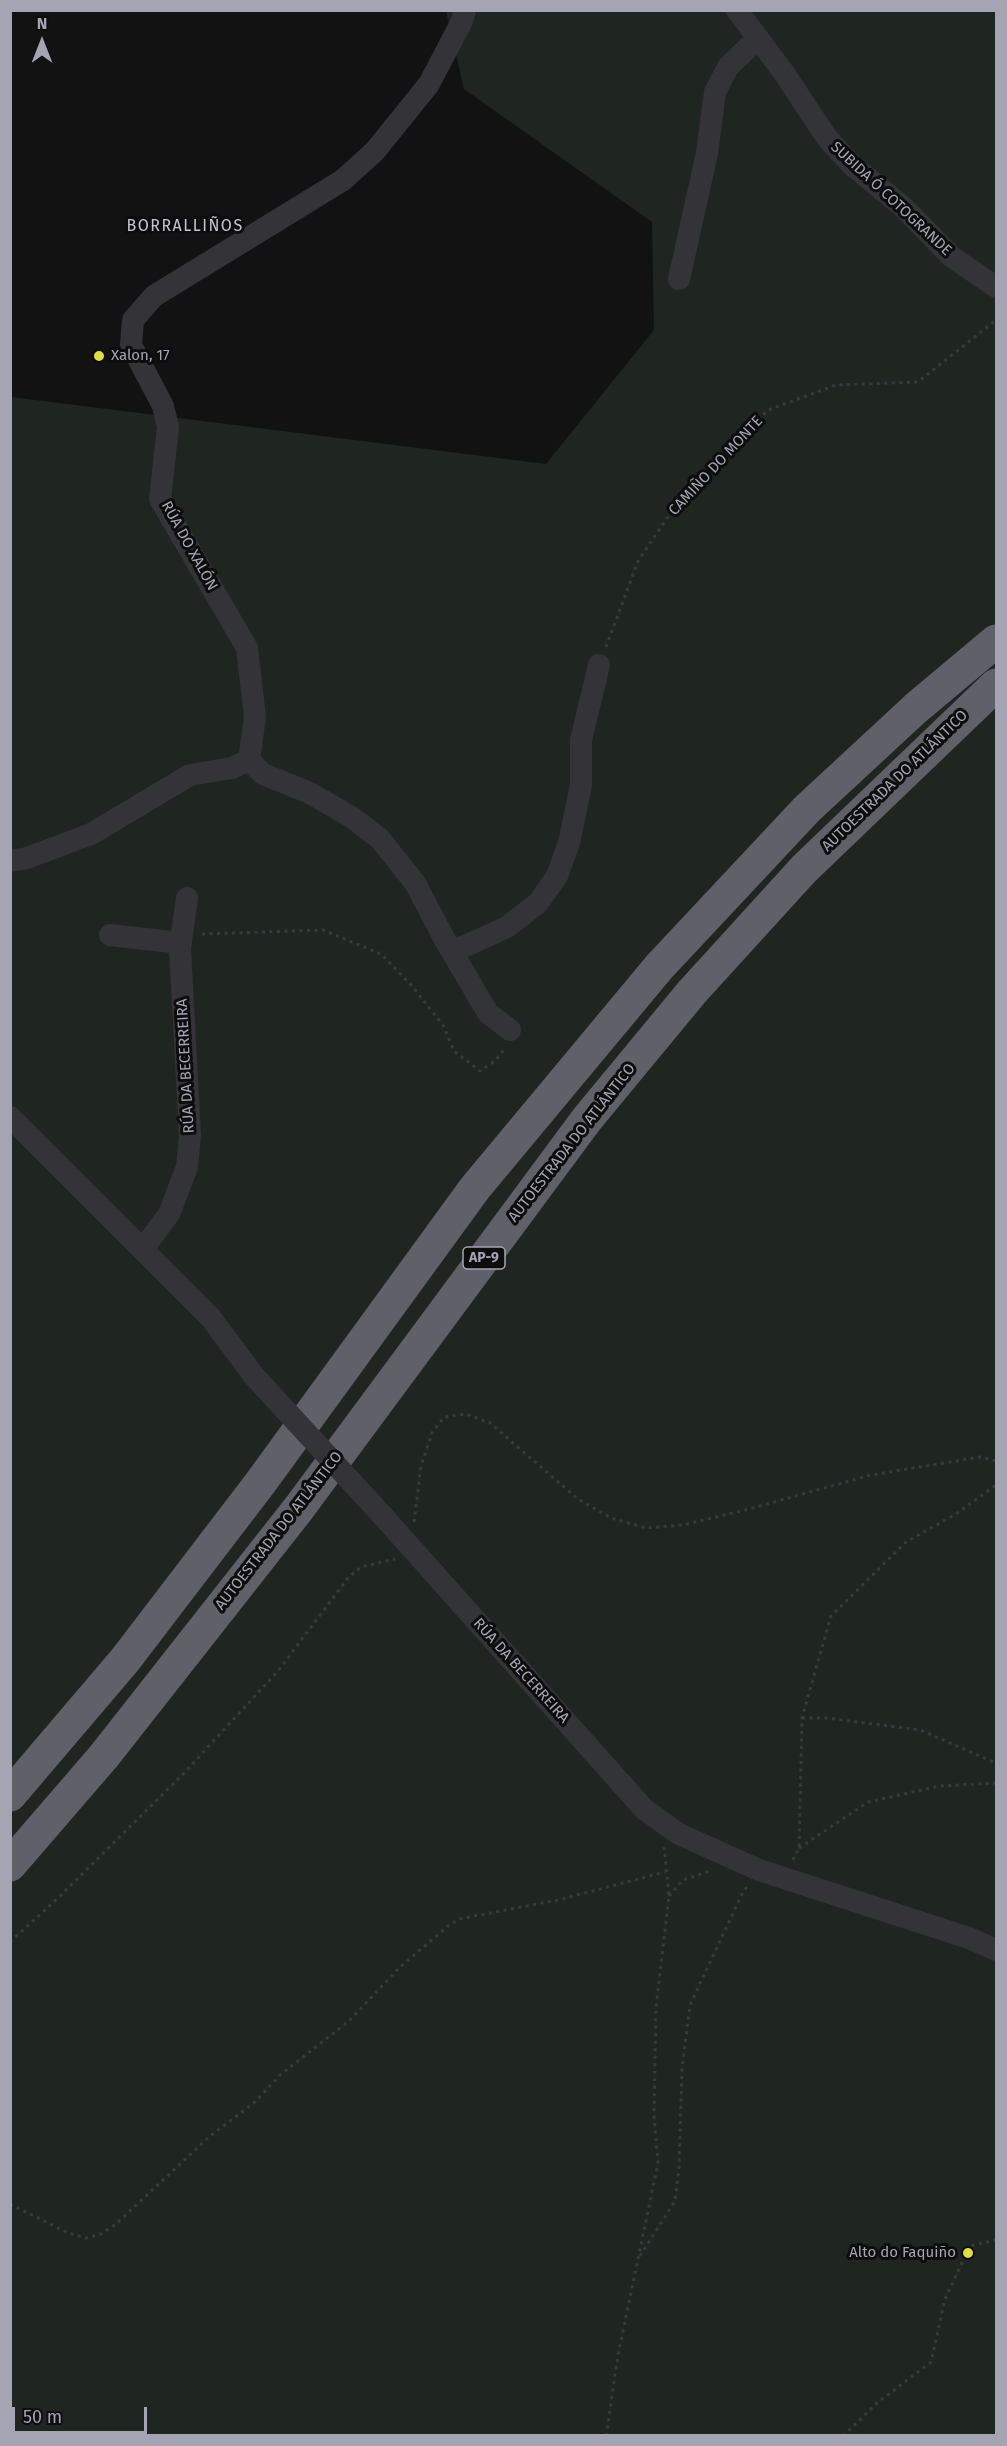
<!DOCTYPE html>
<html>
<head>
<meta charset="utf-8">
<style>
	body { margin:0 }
	#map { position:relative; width:1007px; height:2446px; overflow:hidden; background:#121213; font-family:"Fira Sans",sans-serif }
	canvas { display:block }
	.frame { position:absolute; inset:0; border:12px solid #a5a4b3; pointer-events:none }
	.north { position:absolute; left:12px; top:12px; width:60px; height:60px; -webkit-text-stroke:4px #0d0d0e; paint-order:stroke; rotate:0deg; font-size:16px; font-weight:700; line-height:24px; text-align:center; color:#a5a4b3 }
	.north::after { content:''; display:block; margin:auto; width:21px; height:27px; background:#a5a4b3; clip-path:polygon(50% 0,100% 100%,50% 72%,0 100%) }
	.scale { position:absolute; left:12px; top:2407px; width:135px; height:27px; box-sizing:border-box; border:3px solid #a5a4b3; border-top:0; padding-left:8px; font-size:18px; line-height:21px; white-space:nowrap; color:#a5a4b3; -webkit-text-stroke:4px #0d0d0e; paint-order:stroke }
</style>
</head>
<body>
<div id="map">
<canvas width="1007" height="2446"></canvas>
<div class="frame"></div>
<div class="north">N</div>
<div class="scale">50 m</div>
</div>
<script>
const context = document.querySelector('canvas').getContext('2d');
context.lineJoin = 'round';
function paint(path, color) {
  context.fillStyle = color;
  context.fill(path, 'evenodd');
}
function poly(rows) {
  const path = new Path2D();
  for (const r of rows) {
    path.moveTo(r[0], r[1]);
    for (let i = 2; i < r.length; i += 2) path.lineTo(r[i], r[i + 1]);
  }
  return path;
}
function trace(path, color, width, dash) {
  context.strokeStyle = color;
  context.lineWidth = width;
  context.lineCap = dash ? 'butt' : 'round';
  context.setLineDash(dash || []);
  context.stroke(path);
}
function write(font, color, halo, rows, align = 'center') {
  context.font = font + ' "Fira Sans",sans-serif';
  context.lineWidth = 6;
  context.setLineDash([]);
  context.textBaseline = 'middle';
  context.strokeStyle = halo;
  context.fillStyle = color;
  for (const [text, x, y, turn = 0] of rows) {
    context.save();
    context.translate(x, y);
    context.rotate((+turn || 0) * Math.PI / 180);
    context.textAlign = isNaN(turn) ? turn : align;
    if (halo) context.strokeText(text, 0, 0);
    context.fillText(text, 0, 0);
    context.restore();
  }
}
paint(poly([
	[446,11,996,11,996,2435,11,2436,11,397,546,464,654,330,652,222,464,89]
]), '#1f2622');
trace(poly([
	[606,647,638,561,676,505,768,410,836,385,918,382,996,320],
	[202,934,323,930,381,954,412,986,443,1025,454,1051,480,1071,495,1061,506,1047],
	[414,1522,421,1466,432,1433,444,1417,466,1414,490,1423,578,1499,611,1518,646,1528,683,1525,749,1509,871,1475,980,1457,996,1461],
	[802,1718,827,1718,920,1730,996,1763],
	[799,1848,868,1802,940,1786,996,1783],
	[793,1860,799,1848,802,1718,831,1616,906,1542,956,1514,996,1485],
	[669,1896,683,1880,710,1871],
	[10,1942,58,1898,184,1773,278,1671,348,1578,361,1567,395,1559],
	[10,2204,68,2233,86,2238,101,2234,116,2224,209,2137,255,2102,280,2075,349,2021,399,1968,448,1926,459,1919,558,1900,665,1872],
	[640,2256,675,2201,679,2168,682,2068,690,2005,742,1894,748,1885],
	[606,2436,618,2355,658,2163,654,2115,656,2007,669,1896,664,1847],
	[843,2436,877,2403,931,2362,945,2299,970,2246,996,2240]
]), '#39393f', 3, [3, 4.5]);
trace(poly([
	[737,10,784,73,827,138,852,165,903,207,952,257,996,287],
	[679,279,707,153,715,92,728,67,758,38],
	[249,760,263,774,310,793,353,818,380,839,415,883,445,940,488,1013,510,1030],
	[10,861,27,858,91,834,190,775,232,768,249,760,255,717,247,648,160,499,168,427,163,406,131,345,133,320,154,296,343,180,375,151,429,84,462,21,465,10],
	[110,935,181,943],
	[452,952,507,927,538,903,557,876,569,843,581,785,581,740,599,665],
	[10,1117,211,1318,254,1376],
	[143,1249,169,1214,187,1167,190,1136,180,948,187,898],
	[382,1515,644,1809,679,1834,759,1870,969,1938,996,1950]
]), '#343338', 22);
trace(poly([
	[10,1795,125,1660,261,1482,475,1188,659,967,807,809,916,708,996,641],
	[10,1865,104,1756,299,1508,587,1119,692,992,804,869,996,685]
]), '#606068', 33);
trace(poly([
	[254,1376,382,1515]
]), '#343338', 22);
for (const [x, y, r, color] of [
	[99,356,6,"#e2de3b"],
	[968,2253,6,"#e2de3b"]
]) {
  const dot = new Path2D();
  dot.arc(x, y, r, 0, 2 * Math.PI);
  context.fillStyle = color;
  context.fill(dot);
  trace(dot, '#0d0d0e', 2);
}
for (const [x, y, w] of [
	[484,1258,42]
]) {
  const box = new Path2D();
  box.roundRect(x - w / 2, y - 11, w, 22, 4.5);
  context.fillStyle = '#0d0d0e';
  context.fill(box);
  trace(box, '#a5a4b3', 1.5);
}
write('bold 14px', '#a5a4b3', null, [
	["AP-9",484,1258]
]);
write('15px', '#a5a4b3', '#0d0d0e', [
	["SUBIDA Ó COTOGRANDE",891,199,43],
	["CAMIÑO DO MONTE",716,466,-47],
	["RÚA DO XALÓN",189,546,61],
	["AUTOESTRADA DO ATLÁNTICO",895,781,-44],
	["RÚA DA BECERREIRA",186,1066,-93],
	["AUTOESTRADA DO ATLÁNTICO",572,1143,-52],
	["AUTOESTRADA DO ATLÁNTICO",279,1531,-52],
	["RÚA DA BECERREIRA",521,1671,48]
]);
write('15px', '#a5a4b3', '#0d0d0e', [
	["Xalon, 17",111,356],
	["Alto do Faquiño",956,2253,"right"]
], 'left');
context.letterSpacing = '1.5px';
write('16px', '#c5c5cf', '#0d0d0e', [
	["BORRALLIÑOS",185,227]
]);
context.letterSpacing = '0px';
</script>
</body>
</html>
